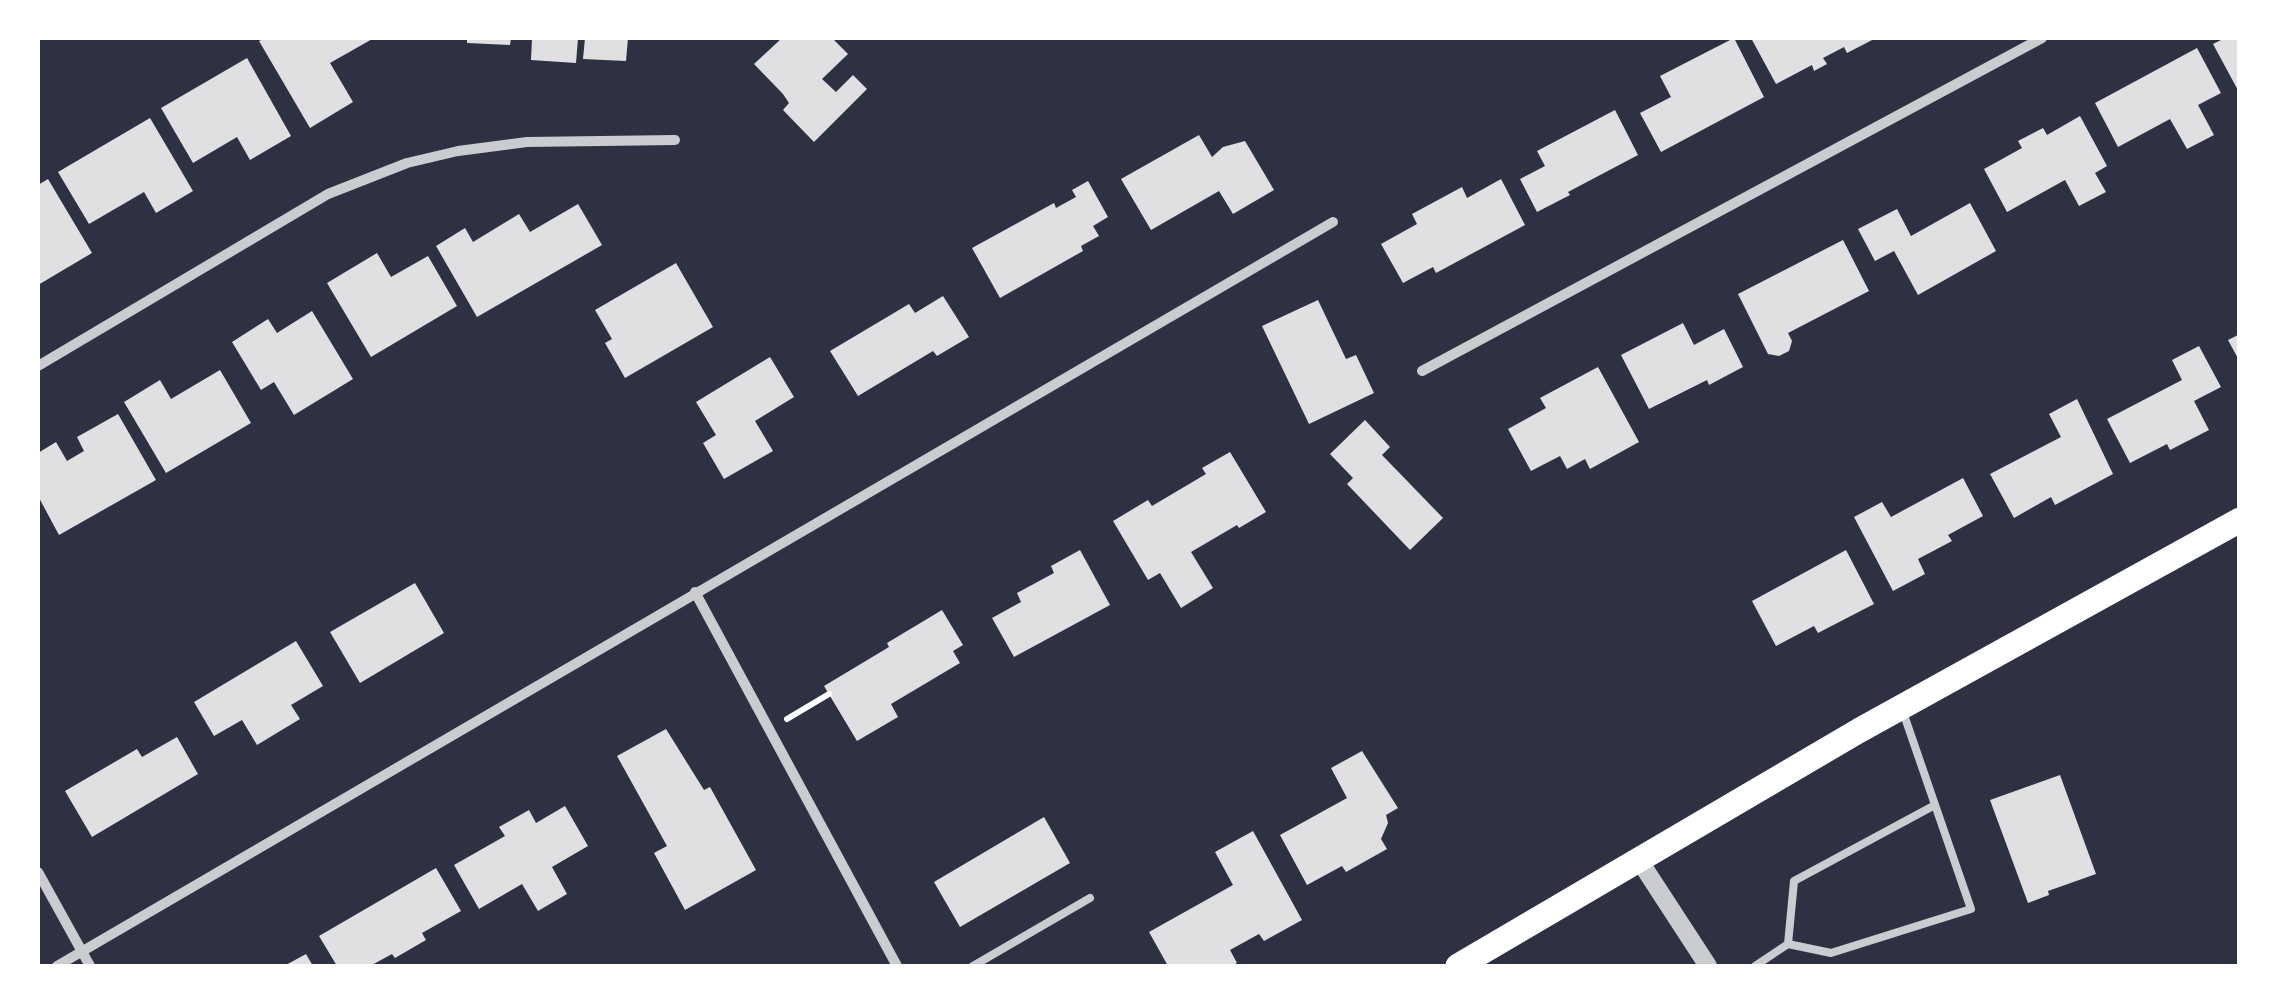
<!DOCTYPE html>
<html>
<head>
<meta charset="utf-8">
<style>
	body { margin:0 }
	#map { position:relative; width:2277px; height:1004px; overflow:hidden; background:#2d3142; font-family:Poppins,sans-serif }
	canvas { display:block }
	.frame { position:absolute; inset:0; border:40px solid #fff; pointer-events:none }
</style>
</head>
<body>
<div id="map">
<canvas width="2277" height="1004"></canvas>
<div class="frame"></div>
</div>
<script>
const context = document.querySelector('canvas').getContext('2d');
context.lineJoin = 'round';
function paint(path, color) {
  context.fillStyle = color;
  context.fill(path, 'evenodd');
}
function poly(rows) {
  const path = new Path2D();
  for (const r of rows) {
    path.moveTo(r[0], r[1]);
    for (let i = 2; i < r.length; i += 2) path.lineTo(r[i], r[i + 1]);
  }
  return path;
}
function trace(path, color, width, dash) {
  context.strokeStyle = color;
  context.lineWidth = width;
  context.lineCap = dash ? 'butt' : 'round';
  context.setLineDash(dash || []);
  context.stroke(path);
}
paint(poly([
	[265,38,374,38,330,63,353,102,310,128,259,41],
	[467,38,511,38,510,45,467,43],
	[532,38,578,38,576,63,531,60],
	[585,38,628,38,626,61,583,59],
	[782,38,832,38,848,54,822,79,836,92,853,75,867,89,814,142,783,110,789,103,783,94,754,64],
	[1734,38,1764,97,1661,152,1640,113,1671,97,1660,76],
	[1751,38,1876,38,1847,53,1844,47,1823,58,1827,64,1814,71,1812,65,1776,84],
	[2225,38,2240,38,2240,94,2213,44],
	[2197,48,2221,93,2198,105,2214,135,2187,149,2170,119,2118,147,2095,103],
	[247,58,291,136,250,160,237,137,193,163,161,108],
	[1615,110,1638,155,1568,192,1570,195,1537,212,1520,179,1545,166,1537,151],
	[2080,116,2107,166,2095,173,2106,192,2079,206,2065,180,2007,212,1984,169,2022,148,2018,141,2043,128,2047,135],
	[150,118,193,191,156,213,144,192,89,224,58,172],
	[1199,135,1212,157,1223,147,1245,141,1274,190,1233,214,1219,191,1151,230,1121,179],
	[48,179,92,253,38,285,38,185],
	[1501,179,1525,225,1436,273,1433,267,1403,283,1381,244,1417,224,1412,214,1462,187,1467,198],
	[1088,181,1108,217,1093,226,1099,236,1081,246,1083,251,1000,298,972,248,1054,203,1056,208,1076,197,1072,190],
	[1970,203,1996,251,1918,295,1894,251,1875,261,1858,229,1897,209,1911,236],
	[578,204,602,245,477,317,436,246,465,228,473,242,519,214,530,232],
	[1843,240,1869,291,1788,333,1792,341,1789,351,1779,356,1768,354,1738,294],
	[377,253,391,277,428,256,457,306,371,357,327,283],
	[676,263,713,327,625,378,605,343,612,339,595,310],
	[943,296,969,337,937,356,933,351,858,396,830,351,909,304,915,313],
	[1318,300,1346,359,1356,355,1374,393,1309,424,1262,326],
	[312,311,353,379,294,415,274,382,261,390,232,342,268,319,277,333],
	[1683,323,1694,345,1724,329,1743,367,1709,385,1707,380,1649,409,1621,355],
	[2240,334,2240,362,2228,340],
	[2199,346,2221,387,2194,401,2209,430,2170,450,2167,444,2130,463,2107,419,2182,380,2172,360],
	[770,357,794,397,755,421,773,451,724,479,703,443,716,435,696,402],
	[1598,367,1639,442,1590,469,1585,459,1567,469,1560,456,1531,471,1508,429,1546,408,1540,398],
	[220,370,251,423,166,473,124,402,160,380,171,399],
	[2077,399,2113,474,2055,505,2051,497,2014,518,1990,474,2061,437,2049,414],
	[118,414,156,480,59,535,38,496,38,453,56,442,67,461,84,451,77,437],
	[1365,420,1390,447,1382,455,1443,518,1410,550,1347,484,1353,478,1330,454],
	[1230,452,1266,512,1239,528,1237,525,1191,552,1213,588,1181,608,1160,573,1148,580,1113,521,1148,500,1152,506,1206,474,1202,468],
	[1963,478,1983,516,1948,535,1952,541,1918,559,1925,574,1893,591,1854,517,1882,502,1891,517],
	[1080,550,1110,605,1014,657,992,618,1021,602,1017,593,1054,573,1051,566],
	[1846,550,1874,604,1818,633,1814,626,1776,646,1752,601],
	[415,583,444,633,360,683,330,632],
	[942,610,963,645,953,651,960,663,891,704,898,717,857,741,824,686,889,647,887,643],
	[296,641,323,686,291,705,300,719,257,745,242,720,214,736,194,702],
	[666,729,704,790,710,787,756,870,685,910,654,853,667,846,617,756],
	[177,737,198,774,92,837,65,791,137,749,142,757],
	[1362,751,1398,808,1386,815,1388,823,1381,839,1387,849,1346,872,1342,866,1307,885,1280,835,1347,798,1331,768],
	[2060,775,2096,874,2048,891,2049,895,2028,903,1990,800],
	[565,806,588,846,552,867,567,894,538,911,522,884,479,909,454,865,505,836,499,827,529,810,536,823],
	[1044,817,1070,863,960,927,934,882],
	[1253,831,1302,920,1264,941,1259,934,1230,950,1237,963,1230,966,1168,966,1149,932,1233,885,1215,852],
	[436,868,461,911,422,933,426,940,395,958,392,954,370,966,337,966,319,936],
	[306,954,313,966,284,966]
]), '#e0e0e3');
trace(poly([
	[787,719,829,694]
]), '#fff', 6);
trace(poly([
	[1788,944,1794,881,1935,805],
	[973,966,1090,898],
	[1755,966,1788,944,1831,953,1971,909,1903,712]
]), '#caccd0', 8);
trace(poly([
	[38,366,328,194,407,163,458,151,527,142,675,140],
	[1422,371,2042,38],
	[695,592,897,966],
	[38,872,90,966],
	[57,966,1333,222]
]), '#caccd0', 10);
trace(poly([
	[1639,860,1708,966]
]), '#caccd0', 18);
trace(poly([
	[1458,966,1860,730,2240,520]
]), '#fff', 25);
</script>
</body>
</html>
